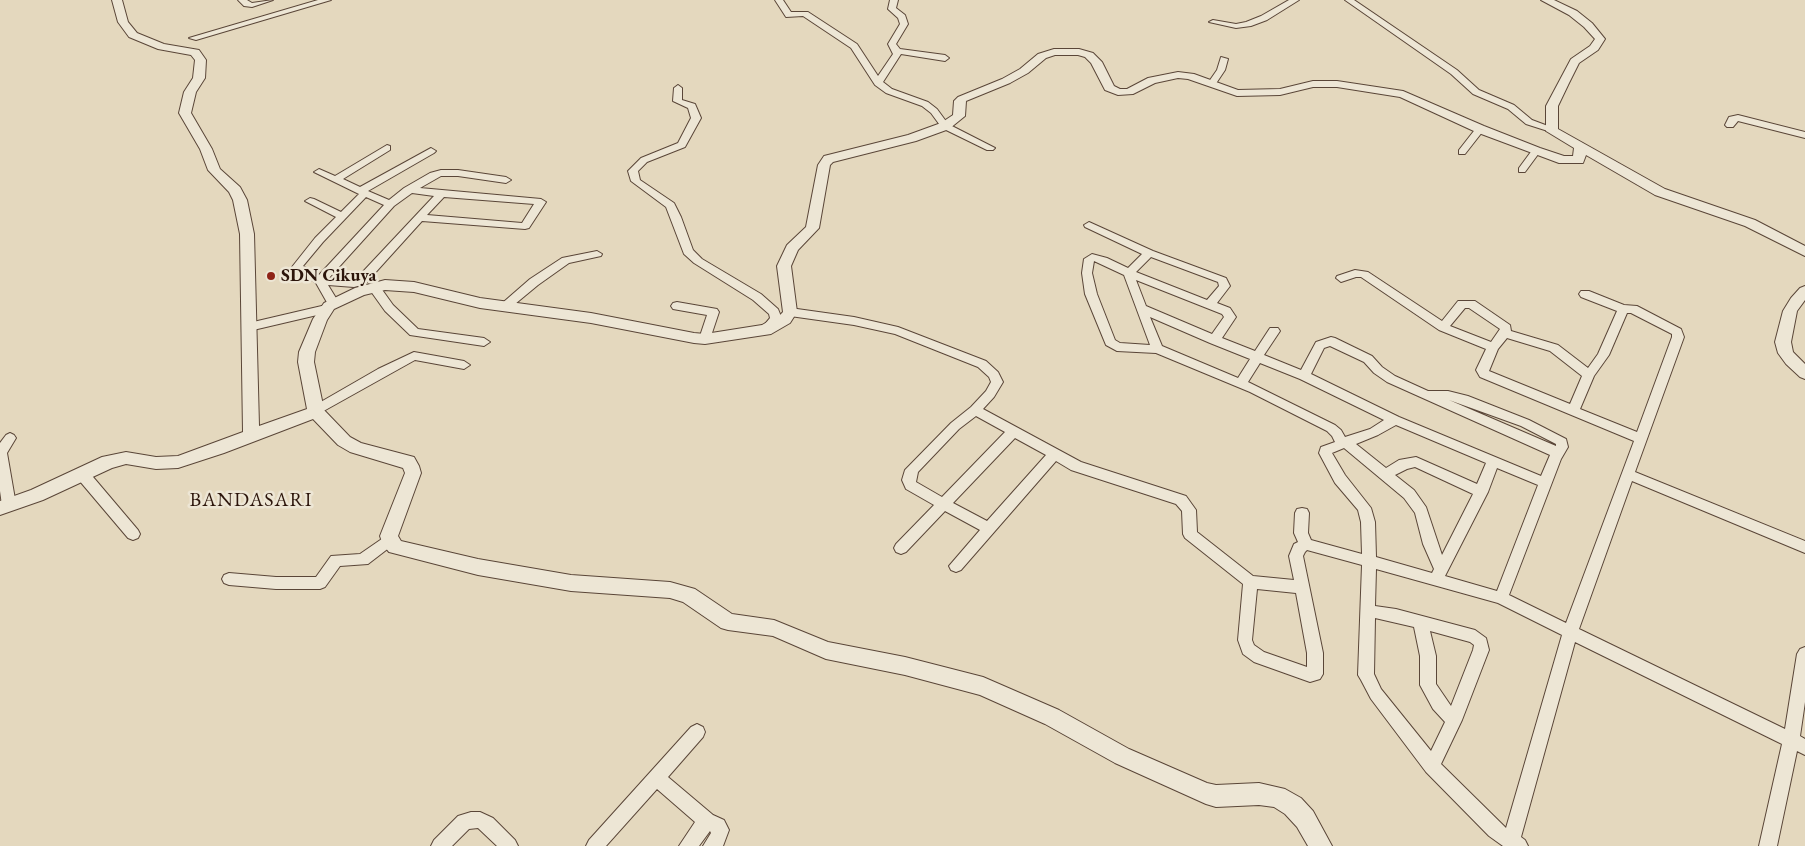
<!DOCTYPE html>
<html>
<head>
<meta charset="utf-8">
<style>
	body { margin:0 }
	canvas { display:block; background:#e4d8be }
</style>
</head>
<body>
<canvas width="1805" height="846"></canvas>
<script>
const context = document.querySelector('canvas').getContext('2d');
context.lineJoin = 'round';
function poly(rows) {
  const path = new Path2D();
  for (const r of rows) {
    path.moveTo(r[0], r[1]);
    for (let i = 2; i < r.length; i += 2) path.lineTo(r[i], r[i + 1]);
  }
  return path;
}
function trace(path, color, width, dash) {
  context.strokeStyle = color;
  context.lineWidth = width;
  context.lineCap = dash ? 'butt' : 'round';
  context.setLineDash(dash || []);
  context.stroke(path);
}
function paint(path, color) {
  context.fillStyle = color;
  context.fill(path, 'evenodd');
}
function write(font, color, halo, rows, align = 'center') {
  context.font = font + ' "EB Garamond",serif';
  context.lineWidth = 5;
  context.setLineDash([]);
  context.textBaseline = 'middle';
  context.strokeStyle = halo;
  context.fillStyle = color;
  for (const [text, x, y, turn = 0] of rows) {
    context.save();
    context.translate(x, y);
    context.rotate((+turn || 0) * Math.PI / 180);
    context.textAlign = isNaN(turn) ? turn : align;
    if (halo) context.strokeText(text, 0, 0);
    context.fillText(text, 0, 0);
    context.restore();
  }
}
const minor = poly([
	[238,0,247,0,252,3,273,0,252,7,244,6,238,0],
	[318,0,331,0,196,40,189,38,318,0],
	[775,0,783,0,791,12,808,12,857,44,878,76,893,54,888,44,900,24,898,18,888,9,890,0,898,0,896,8,905,15,908,24,896,44,900,49,945,55,949,58,945,61,901,54,883,82,892,89,928,102,937,109,948,124,995,148,993,150,987,150,942,128,931,113,922,106,886,93,875,85,851,48,803,16,786,17,775,0],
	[1289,0,1299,0,1267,20,1251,26,1236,28,1209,22,1213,20,1236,24,1246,22,1261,16,1289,0],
	[1345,0,1354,0,1457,70,1479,90,1514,105,1532,120,1556,129,1551,132,1526,124,1508,109,1473,94,1451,74,1345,0],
	[1221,57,1228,59,1225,70,1215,85,1209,85,1208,83,1217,70,1221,57],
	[678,85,682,88,682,100,695,104,701,118,685,147,647,162,638,171,640,180,674,203,681,217,693,250,702,259,761,294,778,309,782,319,770,333,762,333,760,330,770,318,769,314,753,300,694,263,684,254,666,207,631,181,628,171,641,158,678,143,691,118,688,108,673,101,674,88,678,85],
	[1738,115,1805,132,1805,138,1738,121,1733,127,1727,127,1725,125,1729,117,1738,115],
	[1480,126,1485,129,1483,131,1465,154,1459,154,1459,150,1477,127,1480,126],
	[387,145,390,146,390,150,343,179,360,187,431,148,436,151,434,153,368,191,389,200,404,188,430,173,441,170,458,170,506,177,511,180,506,183,458,176,441,176,420,188,541,199,546,202,529,228,525,229,422,221,365,284,354,287,328,285,339,303,333,307,329,306,316,283,292,267,315,238,336,217,305,201,310,198,314,199,341,212,359,194,314,172,319,169,335,176,387,145],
	[412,193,434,196,357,278,329,278,394,206,412,193],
	[366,197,384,205,319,275,303,266,323,242,366,197],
	[444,197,534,204,522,223,427,215,444,197],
	[1536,148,1541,151,1539,153,1525,172,1519,172,1519,168,1533,149,1536,148],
	[1089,222,1153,251,1226,278,1230,286,1217,303,1230,308,1236,317,1222,338,1255,351,1270,328,1278,328,1280,331,1264,355,1301,370,1316,342,1331,337,1335,338,1372,356,1382,367,1395,376,1428,391,1448,391,1468,396,1529,420,1566,439,1568,447,1561,459,1509,595,1566,623,1634,441,1480,377,1476,370,1486,349,1439,330,1361,277,1356,277,1341,282,1336,278,1337,276,1355,270,1368,272,1442,321,1458,301,1475,301,1510,325,1511,331,1558,345,1588,368,1598,354,1617,311,1581,297,1579,294,1581,291,1589,291,1624,305,1637,306,1681,329,1684,337,1635,472,1805,541,1805,553,1632,481,1579,629,1785,729,1797,654,1800,649,1805,647,1805,702,1800,736,1805,739,1805,755,1797,751,1777,846,1759,846,1782,744,1575,642,1521,837,1525,840,1528,846,1503,846,1489,836,1426,772,1371,699,1361,680,1358,675,1362,565,1307,550,1305,552,1303,556,1323,653,1323,674,1320,679,1310,682,1254,662,1243,654,1238,640,1243,584,1185,538,1183,534,1182,511,1176,504,1071,470,1056,461,961,570,956,572,951,570,949,566,980,530,945,511,906,552,901,554,896,552,894,548,896,544,934,505,906,489,902,480,905,470,951,423,971,407,986,391,991,382,989,377,978,367,895,334,854,325,790,316,786,315,784,312,786,309,790,308,854,317,898,327,986,361,998,372,1003,382,994,397,983,409,1081,462,1186,496,1196,510,1197,532,1253,576,1294,580,1289,556,1294,544,1298,542,1294,533,1295,513,1297,509,1302,508,1307,509,1309,513,1308,533,1311,540,1362,554,1361,522,1358,510,1335,483,1319,453,1321,447,1335,442,1332,436,1327,431,1250,392,1156,353,1117,351,1106,345,1085,294,1082,273,1084,259,1092,254,1107,258,1128,268,1142,254,1085,227,1084,225,1089,222],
	[1151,257,1218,282,1219,286,1207,300,1136,272,1151,257],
	[1094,261,1124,275,1150,345,1120,343,1115,340,1097,294,1092,273,1094,261],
	[1136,280,1222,314,1224,317,1212,334,1146,306,1136,280],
	[1465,308,1469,308,1500,329,1491,342,1450,326,1465,308],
	[1627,313,1631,313,1672,334,1672,337,1637,432,1580,409,1594,376,1609,355,1627,313],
	[1150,317,1210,343,1250,359,1238,378,1162,346,1150,317],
	[1507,338,1550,351,1582,376,1570,404,1489,371,1498,349,1507,338],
	[1330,346,1364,362,1374,373,1387,382,1550,455,1541,476,1399,417,1311,374,1324,348,1330,346],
	[1260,363,1300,379,1384,420,1370,429,1345,437,1341,430,1335,425,1248,382,1260,363],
	[1449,400,1521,426,1556,444,1556,446,1449,400],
	[976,416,1005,432,942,497,916,482,918,472,959,429,976,416],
	[1396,425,1486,463,1477,484,1416,457,1399,460,1386,468,1356,444,1378,435,1396,425],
	[1015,438,1046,455,987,521,953,503,1015,438],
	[1344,448,1404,498,1415,513,1423,544,1434,569,1432,573,1376,557,1375,522,1371,508,1345,475,1332,453,1344,448],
	[1415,467,1473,494,1442,555,1426,507,1414,490,1395,475,1407,469,1415,467],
	[1497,468,1538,485,1497,591,1445,576,1488,492,1497,468],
	[1376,569,1498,603,1562,635,1506,828,1441,764,1462,720,1489,650,1486,638,1475,630,1396,609,1375,606,1376,569],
	[1257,589,1296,593,1307,653,1307,667,1264,652,1254,645,1252,640,1257,589],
	[1375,618,1414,627,1420,656,1420,685,1433,709,1445,722,1431,751,1381,689,1374,674,1375,618],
	[1430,631,1470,642,1474,645,1473,650,1451,706,1436,684,1436,656,1430,631],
	[597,251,602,254,601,256,569,263,538,285,509,309,505,310,499,306,530,279,562,258,597,251],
	[374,283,378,284,393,305,418,329,484,338,490,342,484,346,410,335,385,311,370,290,369,287,370,284,374,283],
	[677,302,717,309,719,312,709,342,701,342,699,339,707,315,673,309,671,306,673,303,677,302],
	[326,305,332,309,330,312,249,331,243,327,249,323,326,305],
	[414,352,464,361,470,365,464,369,415,360,320,413,312,413,310,410,312,407,378,369,414,352],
	[10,433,14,435,16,438,7,453,16,505,14,509,9,510,4,509,2,505,0,491,0,443,6,435,10,433],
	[83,470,88,471,138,530,140,534,138,538,133,540,128,538,78,479,76,475,78,471,83,470],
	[389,534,394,536,396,540,394,544,368,564,340,566,325,587,320,589,276,589,229,585,224,583,222,579,224,575,229,573,276,577,316,577,331,556,360,554,389,534],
	[697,724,703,727,705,732,703,737,668,777,713,815,724,820,729,830,723,846,703,846,711,833,710,831,699,846,679,846,695,822,657,789,606,846,586,846,589,840,691,727,697,724],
	[471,812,480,812,493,818,515,840,518,846,497,846,478,828,469,829,452,846,431,846,434,840,458,816,471,812]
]);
const tertiary = poly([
	[112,0,122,0,128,22,137,33,164,44,199,50,206,60,205,78,196,92,191,113,212,149,220,169,240,187,247,200,254,234,259,426,307,409,298,362,299,352,313,319,324,303,355,288,385,280,414,282,480,298,591,313,694,333,705,334,762,325,780,315,783,312,777,266,787,245,806,227,818,165,824,156,908,135,941,123,953,115,954,101,958,97,1002,79,1020,69,1038,54,1054,49,1079,49,1093,53,1102,62,1114,86,1120,89,1127,89,1148,78,1178,72,1194,74,1238,90,1280,89,1313,81,1337,81,1403,91,1484,126,1540,148,1564,156,1573,156,1574,148,1546,131,1546,106,1571,59,1590,46,1595,39,1584,27,1569,15,1541,0,1554,0,1577,11,1592,23,1605,39,1598,50,1579,63,1569,83,1558,106,1558,129,1665,189,1755,220,1805,246,1805,256,1745,226,1655,195,1586,155,1583,163,1559,163,1476,132,1400,97,1337,87,1313,87,1280,95,1237,96,1188,79,1178,78,1155,83,1133,94,1118,95,1105,90,1091,63,1085,57,1078,55,1055,55,1046,58,1028,73,1010,83,966,101,965,116,949,129,916,141,833,162,830,165,819,228,798,250,791,266,797,312,790,323,771,334,705,344,694,343,591,323,480,308,414,292,385,290,364,295,334,309,327,320,315,352,314,362,324,410,350,437,361,443,414,457,419,466,421,473,398,536,401,541,478,559,571,575,670,582,695,589,732,614,774,620,828,642,905,657,983,677,1059,710,1129,749,1207,783,1216,785,1259,783,1285,789,1301,798,1313,811,1332,846,1308,846,1297,827,1285,814,1274,807,1259,805,1216,807,1206,804,1115,763,1045,724,980,695,905,675,826,659,773,636,728,630,721,628,683,602,670,598,571,591,478,575,389,552,383,545,380,536,405,473,403,468,350,452,338,445,313,419,224,453,178,468,156,469,126,464,112,468,43,500,0,515,0,501,31,490,102,457,126,452,156,457,178,456,243,432,240,234,233,200,229,192,208,170,200,149,179,113,184,92,193,78,195,60,191,55,158,49,129,37,118,22,112,0],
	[1805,286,1805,300,1797,311,1791,342,1793,352,1805,364,1805,379,1800,377,1786,364,1778,353,1775,342,1783,311,1791,298,1800,288,1805,286]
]);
trace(minor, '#5a4638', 2);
trace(tertiary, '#5a4638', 2);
paint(minor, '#ede6d5');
paint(tertiary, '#ede6d5');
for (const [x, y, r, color] of [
	[271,276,5,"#8f2418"]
]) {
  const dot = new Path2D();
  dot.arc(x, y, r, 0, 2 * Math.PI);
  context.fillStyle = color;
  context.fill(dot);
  trace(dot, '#ede6d5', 2);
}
write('bold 18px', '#2c150b', '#ede6d5', [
	["SDN Cikuya",281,276]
], 'left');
context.letterSpacing = '1px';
write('20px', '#2c150b', '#ede6d5', [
	["BANDASARI",251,501]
]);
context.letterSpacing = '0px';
</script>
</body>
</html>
